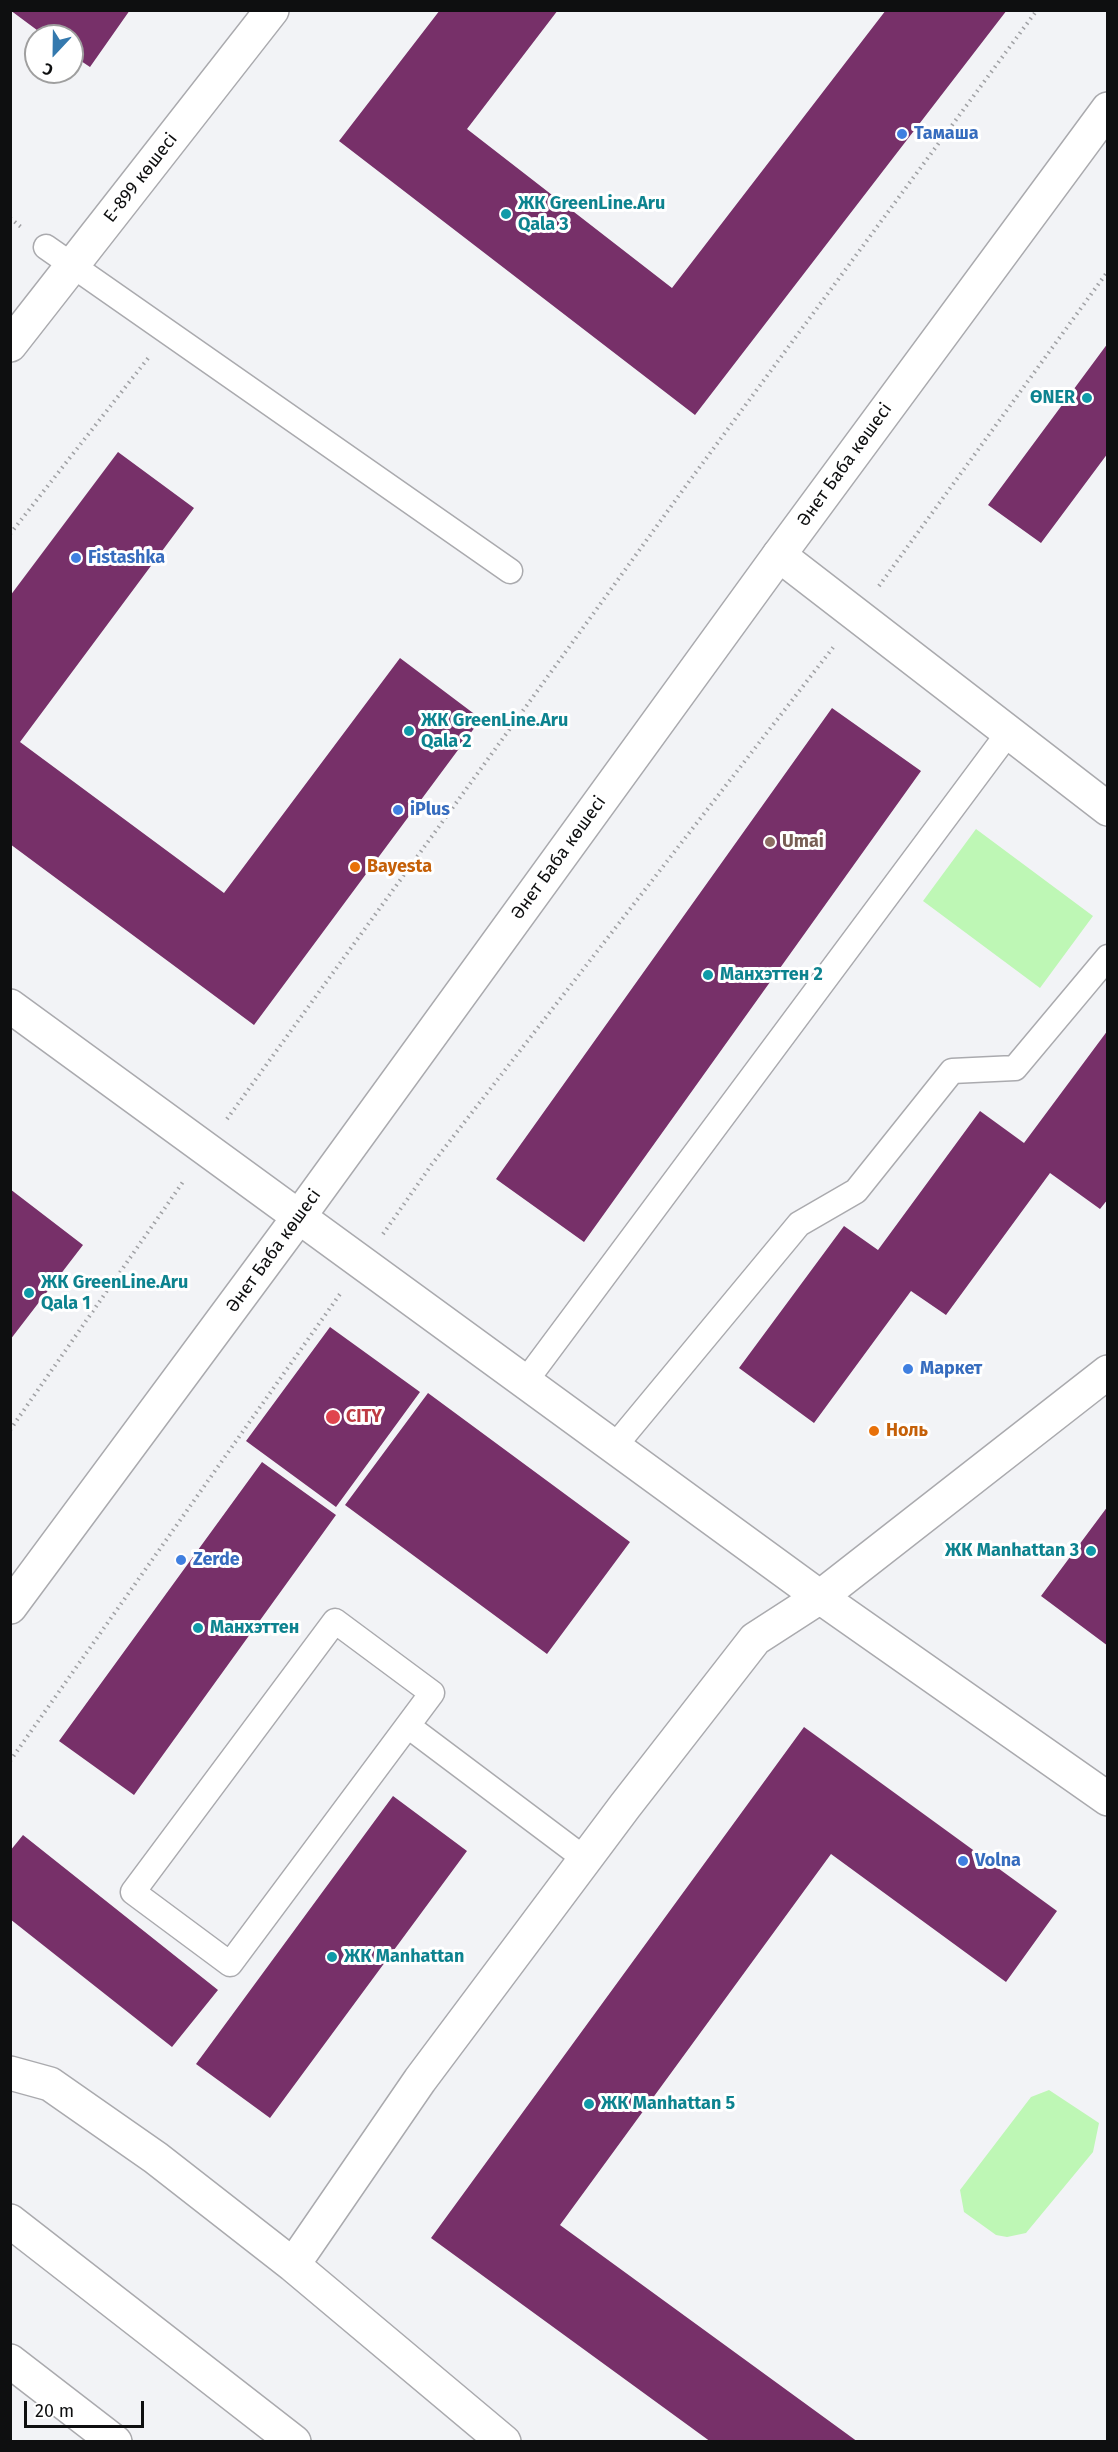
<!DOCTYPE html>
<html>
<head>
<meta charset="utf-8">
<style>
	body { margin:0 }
	#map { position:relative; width:1118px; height:2452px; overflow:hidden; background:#f2f3f6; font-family:"Fira Sans",sans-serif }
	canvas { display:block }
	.frame { position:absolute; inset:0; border:12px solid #0e0f10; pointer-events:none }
	.north { position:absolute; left:24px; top:24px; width:60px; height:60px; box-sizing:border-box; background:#fff; border:2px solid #9f9f9f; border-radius:50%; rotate:202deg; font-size:16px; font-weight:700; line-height:24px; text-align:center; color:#0e0f10 }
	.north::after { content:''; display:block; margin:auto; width:21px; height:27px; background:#3479ae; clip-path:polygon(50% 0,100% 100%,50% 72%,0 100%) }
	.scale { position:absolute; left:24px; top:2401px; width:120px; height:27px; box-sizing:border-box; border:3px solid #0e0f10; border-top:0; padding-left:8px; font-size:18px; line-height:21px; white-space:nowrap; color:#0e0f10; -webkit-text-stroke:4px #fff; paint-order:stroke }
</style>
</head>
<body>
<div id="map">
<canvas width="1118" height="2452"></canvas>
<div class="frame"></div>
<div class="north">С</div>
<div class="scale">20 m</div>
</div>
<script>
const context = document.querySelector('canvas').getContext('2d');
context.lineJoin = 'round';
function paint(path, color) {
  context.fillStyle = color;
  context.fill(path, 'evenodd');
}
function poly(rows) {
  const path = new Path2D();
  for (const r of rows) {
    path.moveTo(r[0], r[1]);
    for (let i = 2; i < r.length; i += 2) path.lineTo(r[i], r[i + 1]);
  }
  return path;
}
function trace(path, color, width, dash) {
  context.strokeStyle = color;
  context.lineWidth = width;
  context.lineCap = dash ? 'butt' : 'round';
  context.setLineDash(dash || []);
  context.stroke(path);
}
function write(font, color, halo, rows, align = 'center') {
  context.font = font + ' "Fira Sans",sans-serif';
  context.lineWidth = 6;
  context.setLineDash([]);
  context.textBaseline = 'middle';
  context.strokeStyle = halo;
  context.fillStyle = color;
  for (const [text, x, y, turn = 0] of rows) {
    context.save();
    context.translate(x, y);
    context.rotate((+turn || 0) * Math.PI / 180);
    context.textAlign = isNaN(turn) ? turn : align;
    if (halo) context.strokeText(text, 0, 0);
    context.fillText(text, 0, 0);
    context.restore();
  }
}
paint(poly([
	[976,829,1093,916,1040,988,923,901],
	[1049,2090,1099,2123,1093,2152,1026,2233,1007,2237,996,2235,964,2212,960,2190,1031,2097]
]), '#bef7b5');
paint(poly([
	[10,10,130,10,90,67,72,55,72,36,45,36],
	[440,10,558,10,467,129,672,288,886,10,1007,10,695,415,339,141],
	[1108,343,1108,453,1041,543,988,505],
	[118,452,194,508,20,742,224,893,400,658,481,719,254,1025,10,844,10,596],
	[832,708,921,771,584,1242,496,1179],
	[1108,1030,1108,1199,1100,1209,1050,1173,946,1315,911,1291,814,1423,739,1368,844,1226,878,1250,980,1111,1024,1143],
	[10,1189,83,1245,10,1340],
	[330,1327,420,1392,336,1507,246,1441],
	[428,1393,630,1542,547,1654,345,1505],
	[262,1462,336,1515,134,1795,59,1741],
	[1108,1506,1108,1646,1041,1596],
	[804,1727,1057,1911,1006,1982,831,1854,560,2225,858,2442,711,2442,431,2238],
	[393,1796,467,1851,270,2118,196,2064],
	[23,1835,218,1990,172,2047,10,1919,10,1851]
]), '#773069');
const lane = poly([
	[46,247,510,571],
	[525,1382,1009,732],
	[614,1447,799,1224,856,1191,952,1071,1015,1068,1108,957],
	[335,1621,432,1693,230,1964,133,1892,335,1621],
	[408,1726,585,1859]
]);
const street = poly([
	[10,345,272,10],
	[779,555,1108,809],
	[10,1006,820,1597,1108,1799],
	[10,2073,50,2084,156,2158,293,2265,504,2442],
	[293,2265,420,2080,625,1806,755,1639,820,1597,1108,1372]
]);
const secondary = poly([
	[10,1607,298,1218,779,555,1108,109],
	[10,2221,294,2442],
	[10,2361,115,2442]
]);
trace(lane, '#aaaaae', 27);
trace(street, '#aaaaae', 36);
trace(secondary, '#aaaaae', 36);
trace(poly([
	[10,218,21,227],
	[10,534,149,357],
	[879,586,1108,271],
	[227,1119,688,483,1037,10],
	[383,1234,432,1164,835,645],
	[10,1430,185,1179],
	[10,1761,340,1294]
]), '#a0a1a4', 4, [1.5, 4.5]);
trace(lane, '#fff', 24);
trace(street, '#fff', 33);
trace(secondary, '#fff', 33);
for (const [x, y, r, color] of [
	[902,134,6,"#3f7fe0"],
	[506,214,6,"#0f9aa8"],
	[1087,398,6,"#0f9aa8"],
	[76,558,6,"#3f7fe0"],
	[409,731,6,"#0f9aa8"],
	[398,810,6,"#3f7fe0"],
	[770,842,6,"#8d6e63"],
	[355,867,6,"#e8710a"],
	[708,975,6,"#0f9aa8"],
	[29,1293,6,"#0f9aa8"],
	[908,1369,6,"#3f7fe0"],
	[333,1417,8,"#e0444e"],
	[874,1431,6,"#e8710a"],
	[1091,1551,6,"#0f9aa8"],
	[181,1560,6,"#3f7fe0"],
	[198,1628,6,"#0f9aa8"],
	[963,1861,6,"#3f7fe0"],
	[332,1957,6,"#0f9aa8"],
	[589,2104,6,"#0f9aa8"]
]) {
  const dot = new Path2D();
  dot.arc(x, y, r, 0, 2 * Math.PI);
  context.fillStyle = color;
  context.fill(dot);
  trace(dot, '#fff', 2);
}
write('bold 18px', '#366cbe', '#fff', [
	["Тамаша",914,134],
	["Fistashka",88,558],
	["iPlus",410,810],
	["Маркет",920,1369],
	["Zerde",193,1560],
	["Volna",975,1861]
], 'left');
write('18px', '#0e0f10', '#fff', [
	["Е-899 көшесі",141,178,-52],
	["Әнет Баба көшесі",845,465,-54],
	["Әнет Баба көшесі",559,858,-54],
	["Әнет Баба көшесі",274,1251,-54]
]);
write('bold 18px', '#0d838f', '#fff', [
	["ЖК GreenLine.Aru",518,204],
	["Qala 3",518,225],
	["ӨNER",1075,398,"right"],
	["ЖК GreenLine.Aru",421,721],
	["Qala 2",421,742],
	["Манхэттен 2",720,975],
	["ЖК GreenLine.Aru",41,1283],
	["Qala 1",41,1304],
	["ЖК Manhattan 3",1079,1551,"right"],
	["Манхэттен",210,1628],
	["ЖК Manhattan",344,1957],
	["ЖК Manhattan 5",601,2104]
], 'left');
write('bold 18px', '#785e54', '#fff', [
	["Umai",782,842]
], 'left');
write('bold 18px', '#c56008', '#fff', [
	["Bayesta",367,867],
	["Ноль",886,1431]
], 'left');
write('bold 18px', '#be3a42', '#fff', [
	["CITY",346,1417]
], 'left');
</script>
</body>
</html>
